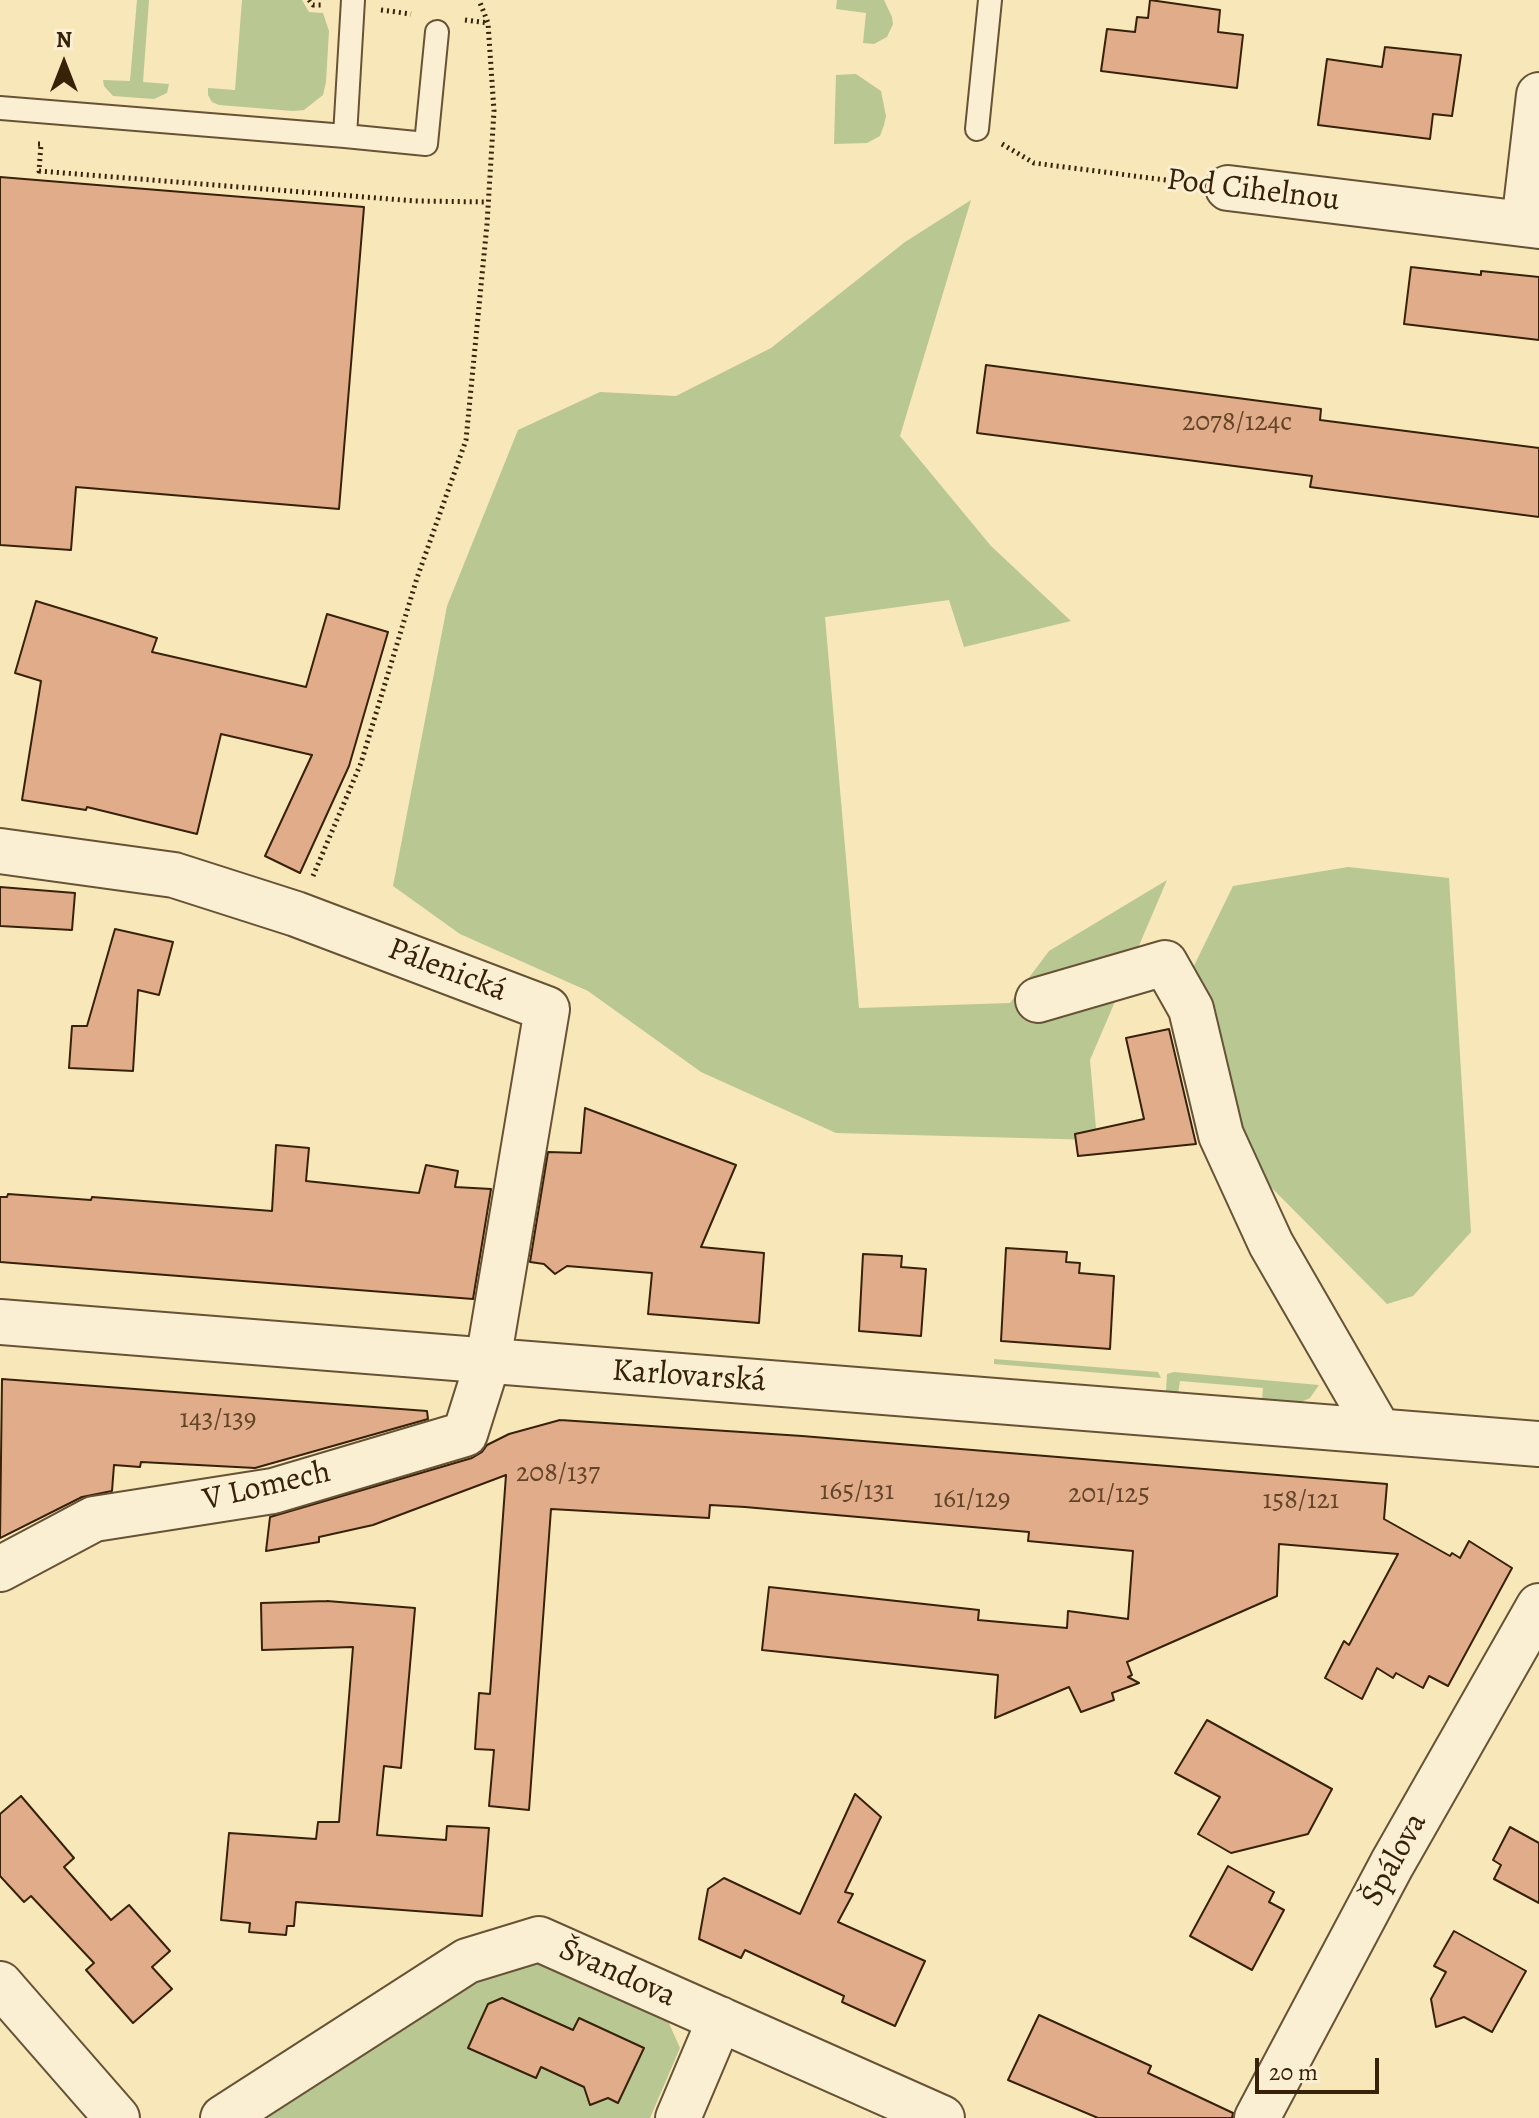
<!DOCTYPE html>
<html>
<head>
<meta charset="utf-8">
<style>
	body { margin:0 }
	#map { position:relative; width:1539px; height:2118px; overflow:hidden; background:#f8e7b9; font-family:Alegreya,serif }
	canvas { display:block }
	.north { position:absolute; left:24px; top:24px; width:80px; height:80px; -webkit-text-stroke:6px #faefd2; paint-order:stroke; rotate:0deg; font-size:22px; font-weight:700; line-height:32px; text-align:center; color:#372109 }
	.north::after { content:''; display:block; margin:auto; width:28px; height:36px; background:#372109; clip-path:polygon(50% 0,100% 100%,50% 72%,0 100%) }
	.scale { position:absolute; left:1255px; top:2058px; width:124px; height:36px; box-sizing:border-box; border:4px solid #372109; border-top:0; padding-left:10px; font-size:24px; line-height:28px; white-space:nowrap; color:#372109; -webkit-text-stroke:6px #faefd2; paint-order:stroke }
</style>
</head>
<body>
<div id="map">
<canvas width="1539" height="2118"></canvas>
<div class="north">N</div>
<div class="scale">20 m</div>
</div>
<script>
const context = document.querySelector('canvas').getContext('2d');
context.lineJoin = 'round';
function paint(path, color) {
  context.fillStyle = color;
  context.fill(path, 'evenodd');
}
function poly(rows) {
  const path = new Path2D();
  for (const r of rows) {
    path.moveTo(r[0], r[1]);
    for (let i = 2; i < r.length; i += 2) path.lineTo(r[i], r[i + 1]);
  }
  return path;
}
function trace(path, color, width, dash) {
  context.strokeStyle = color;
  context.lineWidth = width;
  context.lineCap = dash ? 'butt' : 'round';
  context.setLineDash(dash || []);
  context.stroke(path);
}
function write(font, color, halo, rows, align = 'center') {
  context.font = font + ' Alegreya,serif';
  context.lineWidth = 6;
  context.setLineDash([]);
  context.textBaseline = 'middle';
  context.strokeStyle = halo;
  context.fillStyle = color;
  for (const [text, x, y, turn = 0] of rows) {
    context.save();
    context.translate(x, y);
    context.rotate((+turn || 0) * Math.PI / 180);
    context.textAlign = isNaN(turn) ? turn : align;
    if (halo) context.strokeText(text, 0, 0);
    context.fillText(text, 0, 0);
    context.restore();
  }
}
paint(poly([
	[137,0,149,0,143,82,169,84,167,93,154,99,113,96,104,86,103,80,130,81],
	[242,0,302,0,309,12,323,13,329,31,326,82,323,95,304,110,293,111,219,105,212,102,208,95,208,88,235,90],
	[837,0,884,0,892,17,893,24,887,37,874,44,863,43,866,13,836,9],
	[856,74,881,91,886,116,884,125,880,136,867,143,834,144,836,75],
	[971,200,900,436,991,546,1071,621,964,647,949,600,825,617,859,1008,1010,1003,1049,951,1167,880,1090,1060,1097,1140,836,1133,701,1072,588,991,460,934,393,886,447,606,518,430,600,392,676,396,771,348,905,242],
	[1348,867,1449,878,1471,1232,1413,1296,1387,1304,1246,1162,1187,980,1233,886],
	[994,1359,1158,1372,1161,1378,994,1364],
	[1174,1372,1319,1385,1310,1398,1301,1402,1262,1400,1263,1388,1180,1381,1178,1394,1168,1393,1166,1391,1167,1374],
	[542,1962,668,2021,680,2048,650,2118,266,2118,483,1978]
]), '#b9c792');
const building = poly([
	[1150,0,1220,10,1218,32,1243,35,1237,88,1101,71,1107,29,1135,32,1137,17,1148,18,1150,0],
	[1385,47,1461,55,1452,116,1433,114,1430,139,1318,125,1327,59,1382,67,1385,47],
	[0,177,364,207,339,509,76,487,71,550,0,545,0,177],
	[1411,267,1481,275,1481,271,1539,277,1539,340,1404,324,1411,267],
	[986,365,1321,409,1320,420,1539,448,1539,517,1310,487,1312,476,977,433,986,365],
	[36,601,157,638,152,652,306,687,327,614,388,632,349,766,300,873,265,856,312,755,221,734,197,834,87,807,86,810,22,800,41,681,15,673,36,601],
	[0,887,75,893,72,930,0,926,0,887],
	[115,929,173,942,159,995,138,990,133,1071,69,1068,72,1026,87,1026,115,929],
	[1169,1029,1196,1144,1078,1156,1075,1134,1144,1119,1126,1038,1169,1029],
	[585,1108,736,1165,701,1247,764,1253,759,1323,648,1314,652,1273,567,1266,555,1274,544,1264,530,1262,548,1152,581,1153,585,1108],
	[276,1145,309,1148,306,1181,419,1193,426,1165,458,1171,455,1187,491,1189,473,1299,0,1262,0,1197,7,1197,8,1194,91,1200,92,1197,272,1211,276,1145],
	[1006,1248,1067,1252,1066,1262,1080,1263,1079,1273,1114,1276,1110,1349,1001,1341,1006,1248],
	[863,1254,902,1256,901,1267,926,1269,921,1336,859,1331,863,1254],
	[2,1379,427,1411,428,1419,255,1468,141,1462,140,1467,114,1465,112,1491,82,1497,0,1538,2,1379],
	[560,1420,802,1436,1387,1484,1384,1519,1450,1556,1452,1553,1460,1558,1469,1541,1512,1568,1448,1686,1429,1676,1423,1688,1396,1673,1393,1678,1377,1668,1362,1699,1325,1678,1344,1641,1349,1645,1398,1554,1279,1544,1277,1596,1127,1662,1132,1675,1128,1677,1139,1683,1112,1693,1114,1700,1081,1712,1069,1687,995,1718,998,1675,762,1650,769,1587,979,1610,978,1620,1067,1628,1068,1611,1128,1619,1133,1551,1028,1541,1029,1532,745,1507,710,1505,709,1518,551,1509,529,1810,489,1806,494,1750,475,1749,479,1693,490,1694,506,1475,373,1525,319,1537,319,1542,266,1551,270,1517,472,1458,482,1452,487,1445,509,1434,560,1420],
	[327,1601,415,1608,401,1768,384,1766,377,1835,446,1840,447,1826,489,1828,482,1916,296,1902,294,1926,287,1926,286,1935,249,1932,250,1923,221,1920,229,1833,316,1839,318,1822,339,1822,353,1647,262,1650,261,1603,327,1601],
	[1207,1720,1332,1789,1308,1834,1231,1853,1198,1834,1220,1797,1175,1773,1207,1720],
	[855,1794,881,1817,845,1892,853,1894,838,1922,925,1961,895,2026,842,2002,844,1996,745,1950,741,1958,699,1939,708,1889,724,1878,800,1914,855,1794],
	[21,1796,74,1858,64,1867,111,1920,129,1905,170,1951,152,1967,172,1989,133,2023,86,1970,94,1963,31,1896,24,1902,0,1876,0,1814,21,1796],
	[1510,1827,1539,1843,1539,1903,1494,1879,1501,1865,1493,1860,1510,1827],
	[1228,1866,1274,1892,1269,1902,1284,1910,1252,1970,1190,1936,1228,1866],
	[1454,1931,1526,1971,1492,2032,1464,2017,1436,2027,1431,1999,1446,1972,1434,1966,1454,1931],
	[502,1998,573,2030,579,2018,644,2048,618,2103,608,2098,590,2105,584,2087,541,2067,536,2078,468,2048,488,2004,502,1998],
	[1039,2015,1151,2066,1148,2073,1233,2113,1232,2118,1098,2118,1008,2080,1039,2015]
]);
paint(building, '#e1ac8a');
trace(building, '#372109', 2);
const lane = poly([
	[0,108,345,136,353,0],
	[977,129,990,0],
	[345,136,426,144,437,32]
]);
const street = poly([
	[1228,188,1539,226],
	[1524,224,1539,95],
	[0,851,174,875,296,914,547,1009,488,1361,465,1434,273,1491,94,1519,0,1569],
	[1038,1000,1165,963,1191,1009,1221,1135,1271,1244,1379,1431],
	[0,1322,1539,1444],
	[0,1984,117,2118],
	[223,2118,467,1961,539,1939,942,2118],
	[678,2118,720,2019],
	[1257,2118,1392,1864,1539,1606]
]);
trace(lane, '#675235', 26);
trace(street, '#675235', 48);
trace(poly([
	[309,0,313,5,324,5],
	[381,10,411,14],
	[465,20,488,23],
	[38,144,41,144,39,171,415,201,487,202],
	[1002,144,1034,163,1189,183],
	[313,876,361,763,417,578,466,440,487,224,494,111,488,23,479,0]
]), '#372109', 5, [2, 4]);
trace(lane, '#faefd2', 22);
trace(street, '#faefd2', 44);
write('28px', '#624429', null, [
	["2078/124c",1237,423],
	["143/139",218,1420],
	["208/137",558,1474],
	["165/131",857,1492],
	["201/125",1109,1495],
	["161/129",972,1500],
	["158/121",1301,1501]
]);
write('32px', '#372109', '#faefd2', [
	["Pod Cihelnou",1253,191,7],
	["Pálenická",447,971,21],
	["Karlovarská",689,1377,4],
	["V Lomech",267,1487,-13],
	["Špálova",1395,1860,-61],
	["Švandova",617,1974,24]
]);
</script>
</body>
</html>
